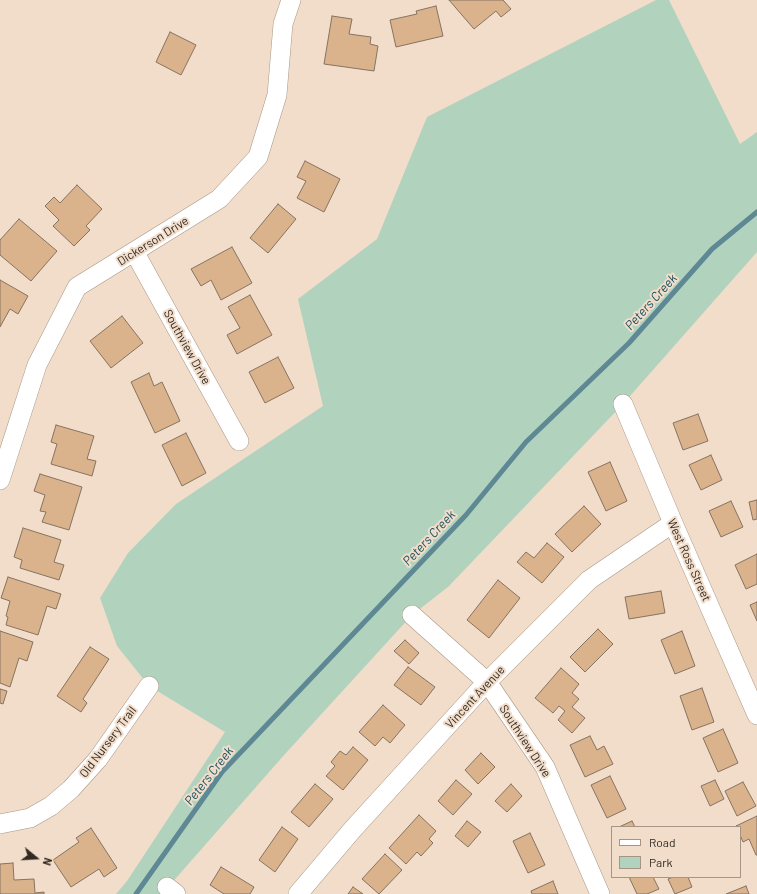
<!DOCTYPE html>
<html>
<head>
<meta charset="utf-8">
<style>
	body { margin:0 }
	#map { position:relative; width:757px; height:894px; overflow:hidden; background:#f1ddca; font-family:Barlow,sans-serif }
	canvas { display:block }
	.legend { position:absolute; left:611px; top:826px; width:130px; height:52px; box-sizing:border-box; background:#f1ddca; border:1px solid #a49587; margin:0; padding:5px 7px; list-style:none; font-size:12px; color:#312922 }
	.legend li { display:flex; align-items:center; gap:8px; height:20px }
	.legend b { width:20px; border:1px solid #a49587 }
	.north { position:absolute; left:16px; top:838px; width:40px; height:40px; -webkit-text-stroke:3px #f1ddca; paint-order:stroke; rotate:108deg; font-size:11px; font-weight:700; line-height:16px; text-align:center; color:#312922 }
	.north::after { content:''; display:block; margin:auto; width:14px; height:18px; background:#312922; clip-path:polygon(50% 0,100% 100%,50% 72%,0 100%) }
</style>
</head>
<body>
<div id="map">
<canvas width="757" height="894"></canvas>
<ul class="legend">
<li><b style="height:5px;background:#fff"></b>Road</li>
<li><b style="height:11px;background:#b1d3be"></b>Park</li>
</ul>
<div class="north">N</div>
</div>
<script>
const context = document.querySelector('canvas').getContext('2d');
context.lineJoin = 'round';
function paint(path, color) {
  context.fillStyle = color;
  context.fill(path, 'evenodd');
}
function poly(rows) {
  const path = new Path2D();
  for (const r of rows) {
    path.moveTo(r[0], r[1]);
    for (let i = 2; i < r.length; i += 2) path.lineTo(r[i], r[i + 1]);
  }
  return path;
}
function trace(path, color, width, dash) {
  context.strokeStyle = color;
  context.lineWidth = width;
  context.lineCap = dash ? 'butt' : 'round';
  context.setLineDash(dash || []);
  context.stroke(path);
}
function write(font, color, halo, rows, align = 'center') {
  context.font = font + ' Barlow,sans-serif';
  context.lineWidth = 4;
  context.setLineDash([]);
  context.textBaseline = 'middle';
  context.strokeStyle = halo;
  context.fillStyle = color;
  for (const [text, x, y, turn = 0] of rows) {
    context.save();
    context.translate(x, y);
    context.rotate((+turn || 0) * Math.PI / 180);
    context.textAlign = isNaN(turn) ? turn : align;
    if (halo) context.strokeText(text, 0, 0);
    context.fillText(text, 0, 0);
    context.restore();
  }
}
paint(poly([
	[656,0,669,0,740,144,757,132,757,252,623,404,448,587,412,615,285,754,162,894,116,894,127,881,225,732,149,686,117,646,100,598,128,553,176,504,323,406,298,299,377,239,427,117]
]), '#b1d3be');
trace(poly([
	[136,894,222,772,466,515,526,442,629,343,712,249,757,212]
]), '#5e8893', 5);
const building = poly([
	[449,0,503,0,511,9,501,17,496,11,474,29,449,0],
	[436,6,443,36,396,47,390,20,417,14,416,11,436,6],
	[332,16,352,19,349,34,371,37,370,44,378,46,374,71,324,64,332,16],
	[170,32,196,45,181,75,156,62,170,32],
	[305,161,340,179,324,212,297,198,306,181,297,177,305,161],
	[77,185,102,209,86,226,90,230,74,246,53,226,59,220,45,206,54,197,60,203,77,185],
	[278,204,296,219,268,253,250,238,278,204],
	[19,219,57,251,31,281,0,255,0,240,19,219],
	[232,247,252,283,221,300,211,280,201,286,191,269,232,247],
	[0,280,28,296,18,314,10,309,0,327,0,280],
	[250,295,272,335,237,354,227,335,240,328,228,307,250,295],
	[122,316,143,343,111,368,90,341,122,316],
	[278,357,294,388,265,403,249,372,278,357],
	[149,373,154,386,162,382,180,421,155,433,131,382,149,373],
	[698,414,708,441,683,450,673,423,698,414],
	[56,425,94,436,87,459,96,461,92,476,51,464,57,444,51,442,56,425],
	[186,433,206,473,182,486,162,445,186,433],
	[711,455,722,480,701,490,689,465,711,455],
	[610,462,627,501,606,511,588,472,610,462],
	[40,474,82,487,69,530,42,522,46,512,40,511,45,495,34,491,40,474],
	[757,500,757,519,753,520,749,502,757,500],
	[731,501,743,527,721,537,709,511,731,501],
	[584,506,601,524,572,552,555,534,584,506],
	[23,528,61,540,54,562,64,565,59,580,20,568,22,560,14,557,23,528],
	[547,543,564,557,542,583,517,562,526,552,534,558,547,543],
	[757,554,757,584,746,589,735,565,757,554],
	[8,577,61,594,56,609,47,606,38,635,6,625,8,617,6,616,10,601,1,598,8,577],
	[498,580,520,598,489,638,467,620,498,580],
	[661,591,665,613,629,619,625,597,661,591],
	[757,602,757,621,750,605,757,602],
	[598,629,613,644,585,672,570,657,598,629],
	[0,631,33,642,27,661,19,658,10,687,0,683,0,631],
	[682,631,695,666,675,674,661,640,682,631],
	[405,640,419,653,409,664,394,651,405,640],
	[90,647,109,659,83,699,87,703,81,712,57,696,90,647],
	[408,667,435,687,421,705,394,685,408,667],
	[561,668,579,684,572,693,579,699,572,707,585,718,572,733,558,720,565,711,559,706,553,713,535,698,561,668],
	[702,688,714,722,692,730,680,696,702,688],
	[0,689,7,691,3,704,0,703,0,689],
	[383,705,405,725,390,743,383,737,375,746,359,732,383,705],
	[723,729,738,763,718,772,703,738,723,729],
	[590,736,597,750,604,746,613,764,585,777,570,745,590,736],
	[353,747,368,760,343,790,326,776,335,766,331,762,340,751,346,755,353,747],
	[481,753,495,767,478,784,465,770,481,753],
	[610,776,626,809,607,818,591,785,610,776],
	[456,780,472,794,453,815,438,801,456,780],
	[715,780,724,799,710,806,701,786,715,780],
	[743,782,756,806,737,816,725,791,743,782],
	[315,784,333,799,309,827,291,812,315,784],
	[511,784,522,796,507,812,495,801,511,784],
	[419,815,436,831,429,839,433,843,421,856,417,852,406,864,389,848,419,815],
	[757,816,757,855,756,855,749,839,743,842,740,835,740,827,736,826,757,816],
	[467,821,481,832,468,847,455,836,467,821],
	[632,821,635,827,619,827,632,821],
	[282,827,298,839,275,872,259,860,282,827],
	[91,828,117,868,104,877,99,869,71,887,53,860,79,842,76,838,91,828],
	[530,833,545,865,528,873,513,841,530,833],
	[385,854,402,870,379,894,362,879,385,854],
	[13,863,14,880,34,879,35,893,44,892,44,894,0,894,0,864,13,863],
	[221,867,254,887,250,894,224,894,210,885,221,867],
	[629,877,653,877,659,889,647,894,637,894,629,877],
	[673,877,688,877,692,887,675,894,668,879,673,877],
	[553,881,558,894,532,894,531,891,553,881],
	[746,886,749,894,726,894,746,886],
	[353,887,363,894,348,894,353,887]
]);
paint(building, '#dab28b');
trace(building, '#857362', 1);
const minor = poly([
	[135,253,239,441],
	[623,404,673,523,757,715],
	[0,480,37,365,77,287,219,199,258,157,277,95,283,24,291,0],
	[412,615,487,682,545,767,600,894],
	[0,824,30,818,51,806,71,789,98,759,149,686],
	[167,887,176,894],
	[298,894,353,829,487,682,589,580,673,523]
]);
trace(minor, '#a89684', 20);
trace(minor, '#fff', 19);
write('12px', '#312922', '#f1ddca', [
	["Dickerson Drive",153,241,-32],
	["Southview Drive",187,347,61],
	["West Ross Street",689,560,66],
	["Vincent Avenue",475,697,-47],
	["Southview Drive",525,741,57],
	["Old Nursery Trail",108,742,-53]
]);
write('italic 13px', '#1a505e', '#f1ddca', [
	["Peters Creek",651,302,-48],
	["Peters Creek",429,538,-47],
	["Peters Creek",209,776,-52]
]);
</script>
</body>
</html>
